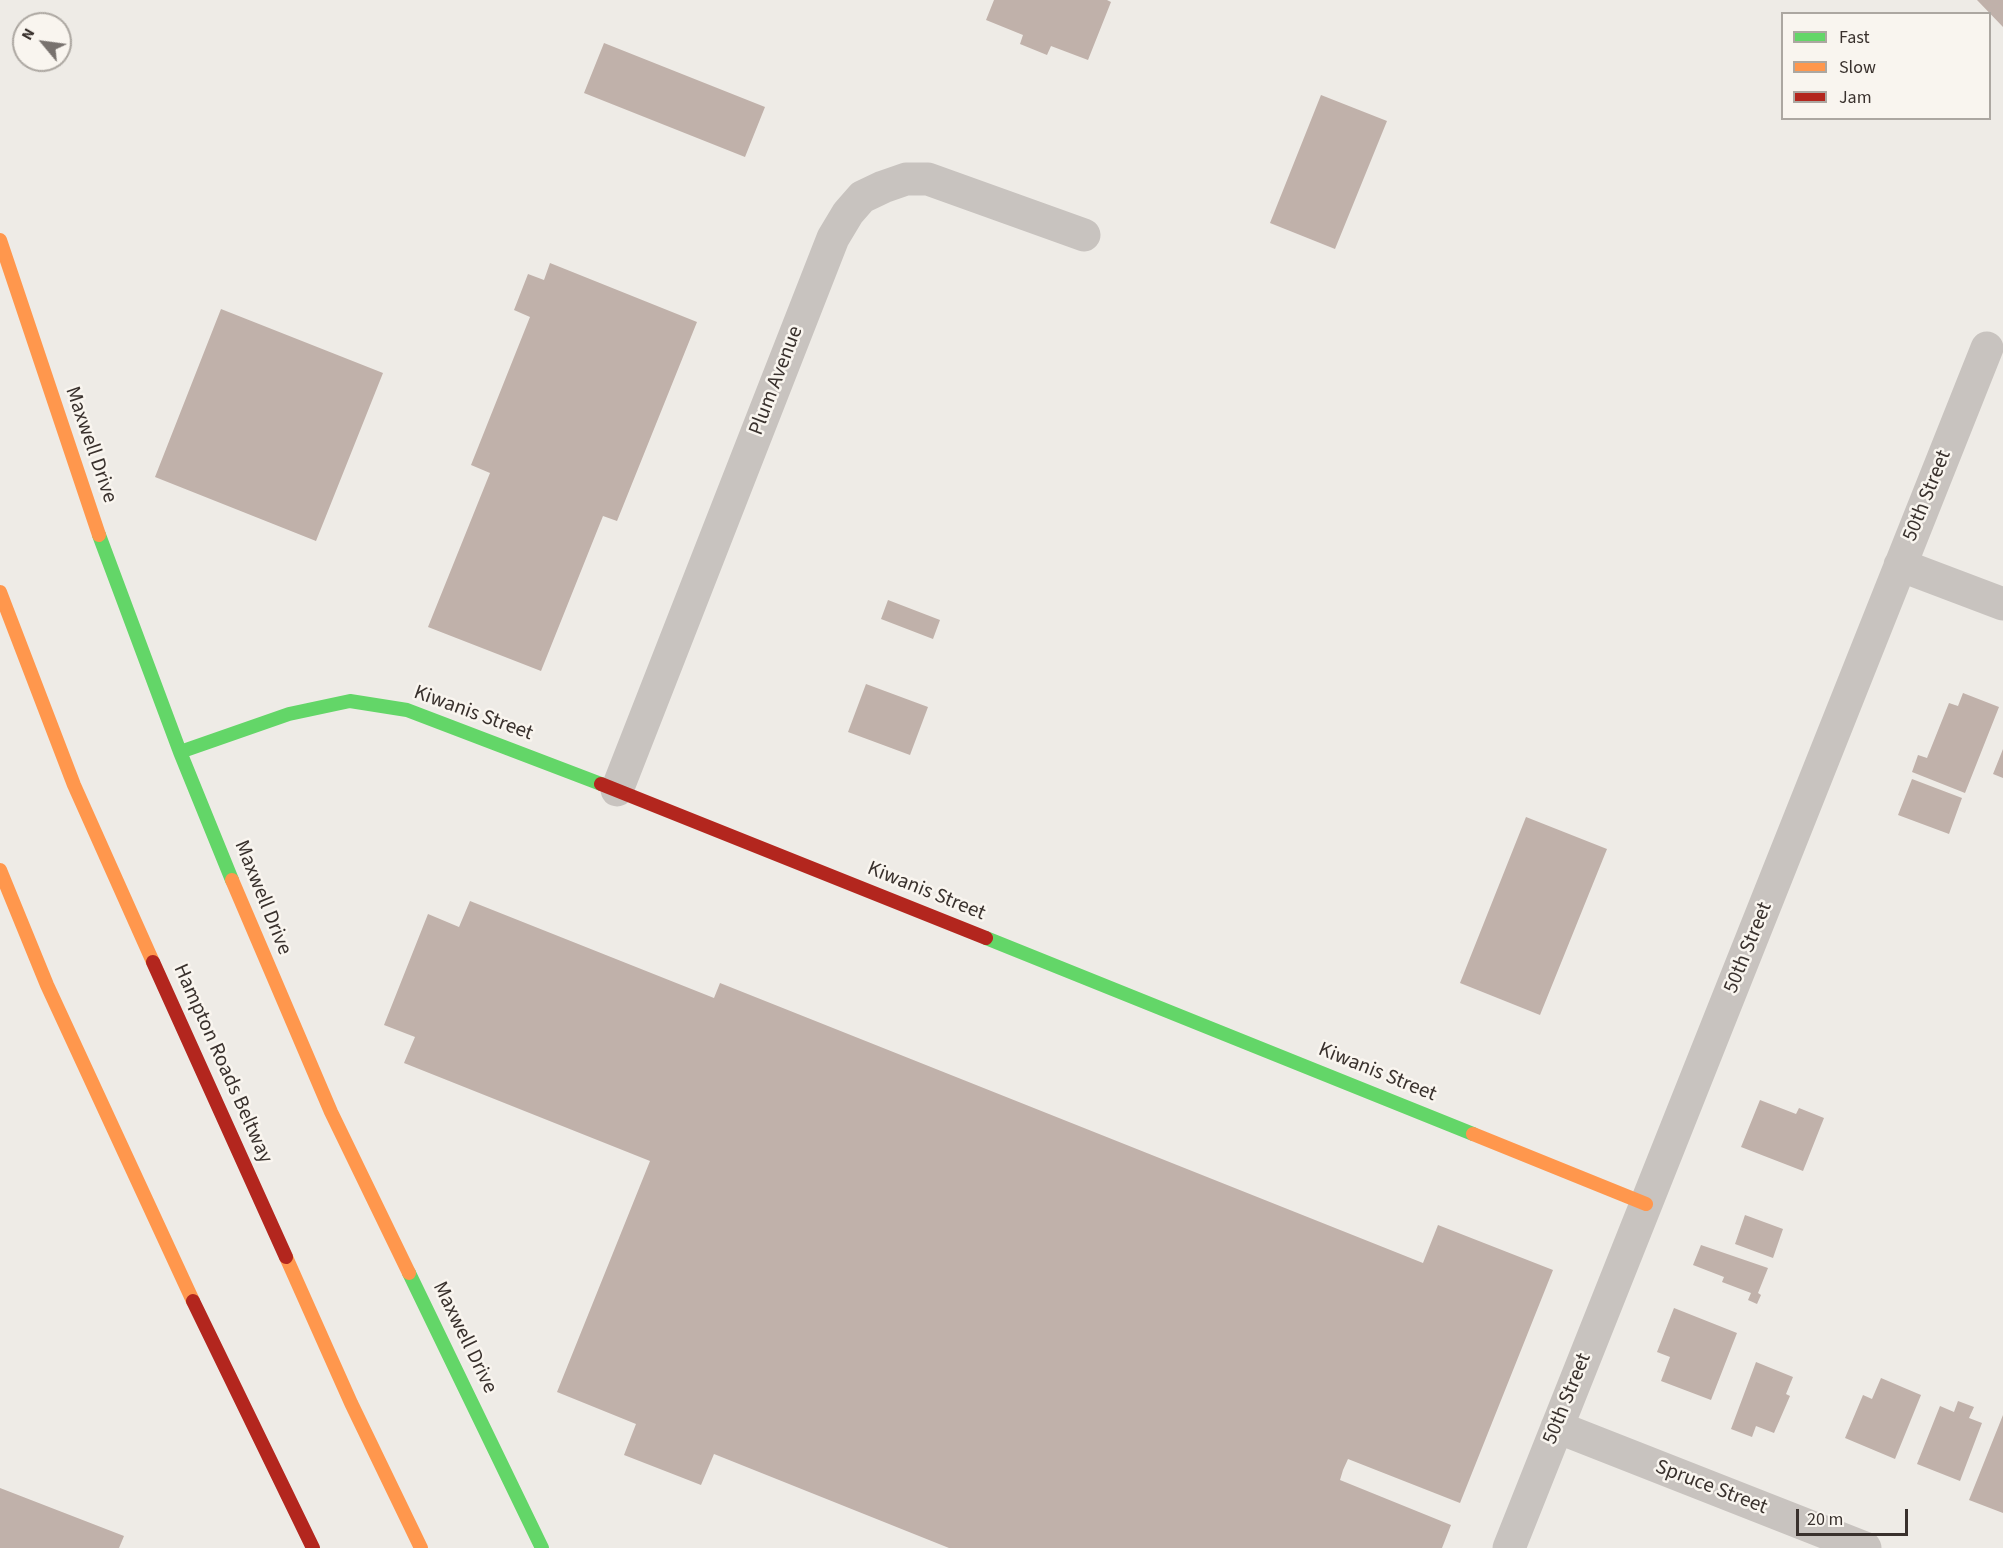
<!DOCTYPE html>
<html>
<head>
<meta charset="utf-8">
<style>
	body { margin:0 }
	#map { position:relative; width:2003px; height:1548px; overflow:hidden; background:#eeebe6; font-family:"Source Sans 3",sans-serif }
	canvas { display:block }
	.legend { position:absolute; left:1781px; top:12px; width:210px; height:108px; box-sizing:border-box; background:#f9f5ef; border:2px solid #aca7a1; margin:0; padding:8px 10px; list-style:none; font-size:18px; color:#39312d }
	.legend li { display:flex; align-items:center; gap:12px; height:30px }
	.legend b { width:30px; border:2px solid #aca7a1 }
	.north { position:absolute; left:12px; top:12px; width:60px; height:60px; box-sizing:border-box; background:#f9f5ef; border:2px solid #aca7a1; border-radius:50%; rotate:299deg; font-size:16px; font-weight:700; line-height:24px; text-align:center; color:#39312d }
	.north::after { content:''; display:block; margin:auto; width:21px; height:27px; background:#78726e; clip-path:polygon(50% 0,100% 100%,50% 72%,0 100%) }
	.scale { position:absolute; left:1796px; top:1509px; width:112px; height:27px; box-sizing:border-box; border:3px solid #39312d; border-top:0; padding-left:8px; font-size:18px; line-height:21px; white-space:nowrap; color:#39312d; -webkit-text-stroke:4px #f9f5ef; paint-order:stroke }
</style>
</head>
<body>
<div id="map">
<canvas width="2003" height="1548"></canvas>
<ul class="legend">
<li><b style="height:8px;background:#63d668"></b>Fast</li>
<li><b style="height:8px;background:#ff974d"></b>Slow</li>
<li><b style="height:8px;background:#b3261e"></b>Jam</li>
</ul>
<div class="north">N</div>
<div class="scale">20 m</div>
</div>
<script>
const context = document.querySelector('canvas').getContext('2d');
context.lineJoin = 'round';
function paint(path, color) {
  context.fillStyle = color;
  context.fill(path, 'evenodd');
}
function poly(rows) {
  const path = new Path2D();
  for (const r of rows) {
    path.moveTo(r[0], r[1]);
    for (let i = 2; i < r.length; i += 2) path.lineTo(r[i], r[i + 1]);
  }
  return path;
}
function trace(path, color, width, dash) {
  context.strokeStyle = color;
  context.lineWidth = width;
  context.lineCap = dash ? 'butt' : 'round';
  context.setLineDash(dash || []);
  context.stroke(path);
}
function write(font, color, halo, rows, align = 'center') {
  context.font = font + ' "Source Sans 3",sans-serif';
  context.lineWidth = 5;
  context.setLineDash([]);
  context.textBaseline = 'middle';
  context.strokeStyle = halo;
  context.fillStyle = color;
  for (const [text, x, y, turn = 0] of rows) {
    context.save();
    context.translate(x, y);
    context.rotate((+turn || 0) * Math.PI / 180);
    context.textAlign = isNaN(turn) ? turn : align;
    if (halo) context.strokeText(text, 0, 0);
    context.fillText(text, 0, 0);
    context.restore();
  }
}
paint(poly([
	[994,0,1107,0,1111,2,1088,60,1051,46,1047,55,1020,44,1023,35,986,20],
	[1977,0,2003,0,2003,27],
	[604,43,765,107,745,157,584,93],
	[1321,95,1387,121,1335,249,1270,223],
	[550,263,697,322,617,521,603,516,541,671,428,627,490,473,471,465,530,317,514,310,528,274,544,280],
	[221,309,383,373,316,541,155,477],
	[888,600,940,620,933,639,881,619],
	[866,684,928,707,910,755,848,732],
	[1963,693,1999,707,1965,793,1912,772,1918,755,1927,758,1949,703,1958,706],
	[2003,749,2003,778,1993,774],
	[1912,779,1962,798,1949,834,1898,815],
	[1526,817,1607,849,1540,1015,1460,983],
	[470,901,714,998,720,983,1423,1263,1438,1225,1553,1270,1460,1503,1348,1459,1343,1470,1340,1480,1451,1525,1442,1548,949,1548,714,1454,701,1485,624,1455,636,1424,557,1392,650,1161,404,1063,415,1037,384,1025,428,914,459,927],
	[1760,1100,1796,1114,1799,1108,1824,1118,1803,1171,1741,1147],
	[1745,1215,1783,1229,1773,1258,1735,1244],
	[1701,1245,1768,1268,1758,1293,1761,1295,1757,1304,1748,1300,1751,1293,1722,1282,1724,1277,1693,1265],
	[1674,1308,1737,1333,1711,1400,1661,1381,1670,1357,1657,1352],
	[1756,1362,1793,1377,1786,1394,1790,1396,1774,1433,1756,1426,1752,1437,1731,1429],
	[1881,1378,1921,1395,1895,1459,1845,1438,1863,1395,1872,1399],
	[1958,1401,1974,1407,1969,1418,1982,1423,1960,1481,1917,1464,1940,1406,1954,1412],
	[2003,1415,2003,1513,1969,1500],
	[0,1488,124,1536,119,1548,0,1548]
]), '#c0b1aa');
trace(poly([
	[1900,565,2003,604],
	[617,790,833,238,848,213,862,197,883,187,906,179,928,179,1084,235],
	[1557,1427,1865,1548],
	[1509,1548,1987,348]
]), '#c8c3bf', 33);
trace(poly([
	[99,535,180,752,232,880],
	[180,752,289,714,350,701,407,710,601,784],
	[986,938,1473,1134],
	[409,1273,542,1548]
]), '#63d668', 14);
trace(poly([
	[0,240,99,535],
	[0,592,74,785,153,962],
	[0,870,47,985,193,1301],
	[232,880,331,1112,409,1273],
	[1473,1134,1646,1204],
	[286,1257,351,1403,421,1548]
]), '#ff974d', 14);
trace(poly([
	[601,784,986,938],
	[153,962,286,1257],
	[193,1301,313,1548]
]), '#b3261e', 14);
write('21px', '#39312d', '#f9f5ef', [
	["Plum Avenue",777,381,-69],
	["Maxwell Drive",90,445,71],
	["50th Street",1928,496,-68],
	["Kiwanis Street",473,714,20],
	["Kiwanis Street",926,892,22],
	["Maxwell Drive",262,898,68],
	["50th Street",1749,948,-68],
	["Hampton Roads Beltway",222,1064,66],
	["Kiwanis Street",1377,1073,22],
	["Maxwell Drive",464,1338,64],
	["50th Street",1568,1399,-68],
	["Spruce Street",1711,1488,21]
]);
</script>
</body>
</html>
